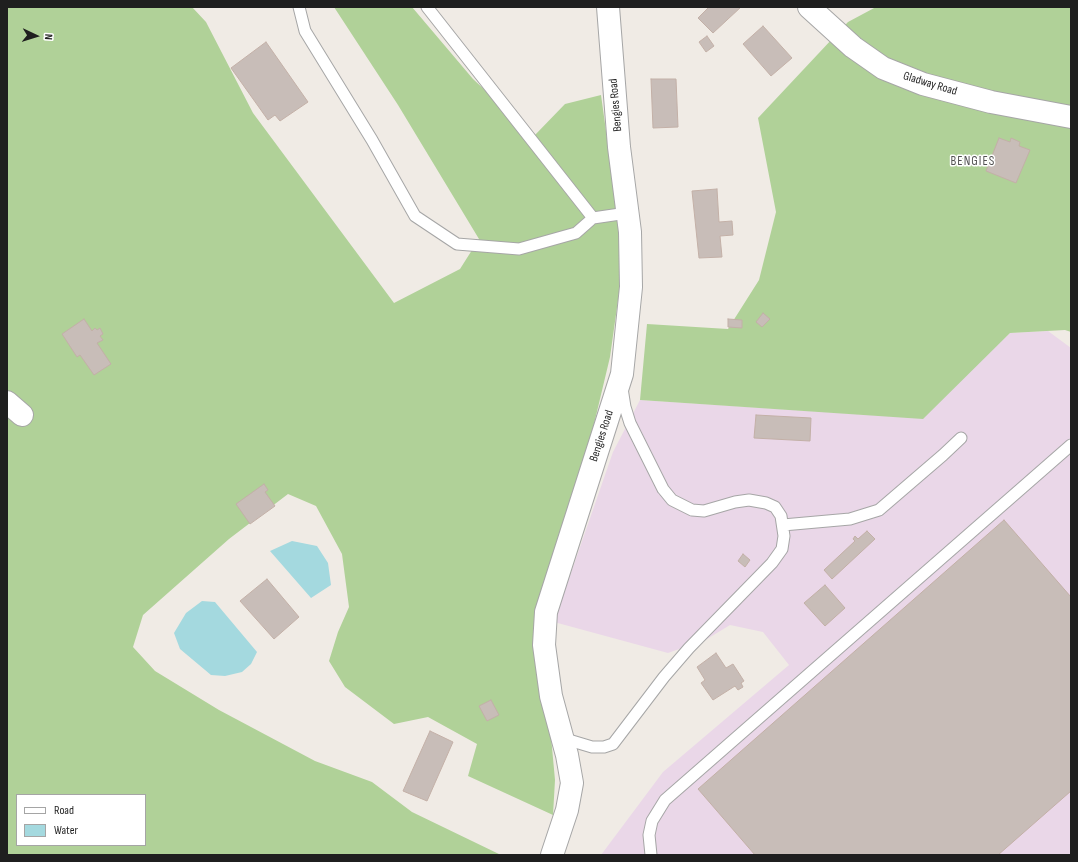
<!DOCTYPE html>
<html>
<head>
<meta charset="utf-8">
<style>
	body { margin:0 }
	#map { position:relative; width:1078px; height:862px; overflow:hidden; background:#f0ebe5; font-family:"Sofia Sans Condensed",sans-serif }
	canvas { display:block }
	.frame { position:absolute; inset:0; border:8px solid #1f1f1f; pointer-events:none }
	.legend { position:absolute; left:16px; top:794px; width:130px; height:52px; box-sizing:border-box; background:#fff; border:1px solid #a5a5a5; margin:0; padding:5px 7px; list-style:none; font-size:12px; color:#1f1f1f }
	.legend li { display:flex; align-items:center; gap:8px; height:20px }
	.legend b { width:20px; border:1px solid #a5a5a5 }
	.north { position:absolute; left:16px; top:16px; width:40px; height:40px; -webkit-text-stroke:3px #fff; paint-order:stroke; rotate:94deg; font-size:11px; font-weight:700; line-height:16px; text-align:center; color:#1f1f1f }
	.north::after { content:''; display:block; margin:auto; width:14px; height:18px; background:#1f1f1f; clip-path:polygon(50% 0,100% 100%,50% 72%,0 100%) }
</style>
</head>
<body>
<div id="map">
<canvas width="1078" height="862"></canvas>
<div class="frame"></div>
<ul class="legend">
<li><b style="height:5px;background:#fff"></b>Road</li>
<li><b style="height:11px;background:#a4d9df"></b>Water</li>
</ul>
<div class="north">N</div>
</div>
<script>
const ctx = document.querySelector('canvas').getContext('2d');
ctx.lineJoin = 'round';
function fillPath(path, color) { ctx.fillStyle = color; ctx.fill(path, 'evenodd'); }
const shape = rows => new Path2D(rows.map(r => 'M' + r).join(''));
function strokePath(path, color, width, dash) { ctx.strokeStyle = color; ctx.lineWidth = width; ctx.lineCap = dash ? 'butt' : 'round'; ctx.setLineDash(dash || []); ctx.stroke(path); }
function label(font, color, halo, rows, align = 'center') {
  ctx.font = font + ' "Sofia Sans Condensed",sans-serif'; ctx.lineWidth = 3; ctx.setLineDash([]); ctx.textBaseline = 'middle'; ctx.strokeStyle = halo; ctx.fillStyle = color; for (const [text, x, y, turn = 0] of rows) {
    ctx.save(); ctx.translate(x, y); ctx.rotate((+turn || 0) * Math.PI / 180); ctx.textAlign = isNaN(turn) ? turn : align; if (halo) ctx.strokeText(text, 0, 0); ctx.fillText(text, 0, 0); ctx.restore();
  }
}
const industrial = shape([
	[1048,331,1071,348,1071,855,601,855,663,772,789,665,763,632,730,625,707,639,668,653,554,622,613,452,640,400,919,418,1010,333]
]);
const forest = shape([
	[7,7,192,7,206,22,253,113,394,303,460,269,479,239,398,105,334,7,412,7,473,79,534,136,565,104,601,95,621,239,620,286,610,357,579,487,540,617,555,780,553,815,468,776,477,744,428,717,394,724,345,687,329,661,338,632,349,607,342,554,316,506,288,494,229,539,143,615,133,647,155,671,219,710,315,761,372,782,412,812,501,855,7,855],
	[17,795,145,795,145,845,17,845],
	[876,7,1071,7,1071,332,1065,330,1010,333,923,419,640,400,647,324,728,329,759,280,776,212,758,118,848,22]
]);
const water = shape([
	[292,541,317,546,328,563,331,585,311,598,270,551],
	[202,601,215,602,257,652,251,664,242,672,225,676,211,675,180,649,174,633,186,613]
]);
const building = shape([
	[709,7,741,7,713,33,698,18,709,7],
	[763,26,792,58,771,76,743,44,763,26],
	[707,36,714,46,706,52,699,42,707,36],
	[266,42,308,102,280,121,275,115,268,120,231,68,266,42],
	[651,79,676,79,678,127,653,128,651,79],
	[999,138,1010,142,1011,138,1020,142,1019,146,1030,150,1016,183,986,171,999,138],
	[717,189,719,222,732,221,733,235,720,236,722,257,699,258,692,191,717,189],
	[763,313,770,319,762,327,756,322,763,313],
	[84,319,92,331,95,328,97,330,100,328,103,334,100,336,103,340,97,343,111,364,94,375,80,355,77,357,62,334,84,319],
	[728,319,742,320,742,328,728,327,728,319],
	[756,415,811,418,810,441,754,438,756,415],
	[264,484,268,490,265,492,275,506,250,524,236,504,264,484],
	[1004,520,1071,597,1071,791,998,855,755,855,698,789,1004,520],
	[867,531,875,539,832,579,824,570,855,541,853,539,855,536,858,539,867,531],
	[743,554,750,560,745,567,738,561,743,554],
	[267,579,299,617,274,639,240,601,267,579],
	[825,585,845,608,825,626,804,603,825,585],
	[716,653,726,668,733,664,744,681,741,683,743,687,738,690,735,686,713,700,701,683,705,680,697,667,716,653],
	[491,700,499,715,487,721,479,706,491,700],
	[430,731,453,742,427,801,403,791,430,731]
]);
const service = shape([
	[299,7,305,31,372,140,415,216,457,244,519,249,576,233,593,218],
	[427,7,593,218,627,213],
	[783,525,850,519,879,510,943,455,961,438],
	[562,738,592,747,604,747,613,744,664,677,689,648,772,563,782,549,784,536,781,516,775,507,766,503,749,500,735,502,704,511,692,510,672,500,663,489,630,423,625,407,622,388],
	[651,855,649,835,652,821,665,800,1071,445]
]);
const minor = shape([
	[809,7,853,47,883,68,923,84,991,102,1071,117],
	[7,402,22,415],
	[552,855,567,810,572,783,567,755,551,696,544,645,546,612,622,374,631,287,630,232,619,147,608,7]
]);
const streetNames = [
	["Gladway Road",930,84,17],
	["Bengies Road",616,105,-95],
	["Bengies Road",602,436,-72]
];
const neighbourhoodNames = [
	["BENGIES",973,162]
];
fillPath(industrial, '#ead7e8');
fillPath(forest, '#b0d198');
fillPath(water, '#a4d9df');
fillPath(building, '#c8bdb8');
strokePath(building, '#c3b0a7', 1);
strokePath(service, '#a6a6a6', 13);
strokePath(minor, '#a6a6a6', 24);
strokePath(service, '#fff', 11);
strokePath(minor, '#fff', 22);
label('12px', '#1f1f1f', '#fff', streetNames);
ctx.letterSpacing = '1px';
label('13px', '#525252', '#fff', neighbourhoodNames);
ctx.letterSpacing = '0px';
</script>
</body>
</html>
